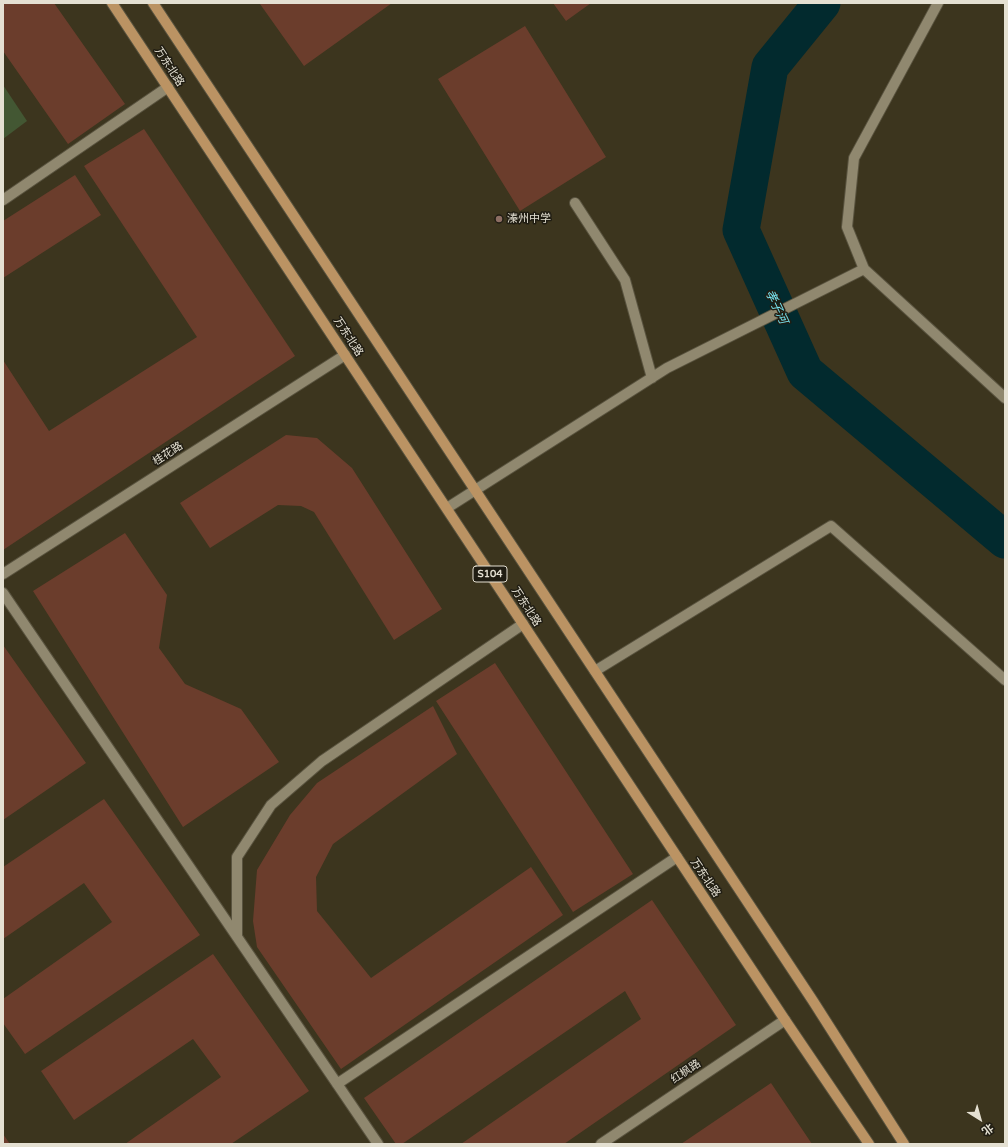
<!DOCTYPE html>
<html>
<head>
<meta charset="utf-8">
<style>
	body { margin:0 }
	#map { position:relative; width:1008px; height:1147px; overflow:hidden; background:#3c351e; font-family:"Varela Round","Noto Sans SC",sans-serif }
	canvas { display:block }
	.frame { position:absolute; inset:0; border:4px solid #e4e0d2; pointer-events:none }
	.north { position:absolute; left:960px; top:1099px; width:40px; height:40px; -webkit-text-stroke:3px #201d13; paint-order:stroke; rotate:143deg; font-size:11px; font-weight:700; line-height:16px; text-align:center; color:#e4e0d2 }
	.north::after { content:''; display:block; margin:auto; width:14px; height:18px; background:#e4e0d2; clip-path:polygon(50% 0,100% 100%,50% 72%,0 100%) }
</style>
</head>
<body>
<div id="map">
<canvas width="1008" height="1147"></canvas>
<div class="frame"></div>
<div class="north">北</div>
</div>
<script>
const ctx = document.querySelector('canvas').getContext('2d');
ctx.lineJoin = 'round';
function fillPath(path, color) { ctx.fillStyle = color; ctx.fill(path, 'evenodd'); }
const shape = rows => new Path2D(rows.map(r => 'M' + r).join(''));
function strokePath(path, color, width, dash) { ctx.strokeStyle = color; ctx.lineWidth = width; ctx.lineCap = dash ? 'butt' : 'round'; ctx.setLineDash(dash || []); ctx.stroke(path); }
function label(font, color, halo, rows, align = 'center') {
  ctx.font = font + ' "Varela Round","Noto Sans SC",sans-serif'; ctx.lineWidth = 3; ctx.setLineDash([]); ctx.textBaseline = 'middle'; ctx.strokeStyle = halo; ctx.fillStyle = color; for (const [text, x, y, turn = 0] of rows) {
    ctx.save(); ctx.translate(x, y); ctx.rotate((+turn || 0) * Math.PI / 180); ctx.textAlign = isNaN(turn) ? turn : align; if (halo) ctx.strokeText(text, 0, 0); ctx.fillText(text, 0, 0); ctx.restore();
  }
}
const green = shape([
	[3,85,27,121,3,139]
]);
const river = shape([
	[822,3,770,67,741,230,805,372,1005,540]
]);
const building = shape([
	[3,3,54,3,125,104,68,144,3,51],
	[261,3,392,3,304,66,260,4],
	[553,3,591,3,566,21],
	[525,26,606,157,520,211,438,79],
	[144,129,295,356,3,550,3,360,49,431,197,337,84,166],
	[75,175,101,215,3,278,3,221],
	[286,435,317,438,352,468,442,609,394,640,314,512,301,506,278,505,210,548,180,503],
	[125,533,167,595,159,648,185,684,241,709,279,762,183,827,33,591],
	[3,645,86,763,3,820],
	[495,663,633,874,573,912,436,701],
	[433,706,457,754,333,844,316,877,317,911,371,978,531,867,563,915,341,1069,257,947,253,921,257,870,290,815,317,783],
	[104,799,200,935,25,1054,3,1023,3,999,112,922,84,883,3,939,3,867],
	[652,900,736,1025,564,1144,461,1144,641,1019,625,991,402,1144,396,1144,364,1098],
	[213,954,309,1091,231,1144,125,1144,221,1077,193,1039,74,1120,41,1071],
	[771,1083,812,1144,681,1144],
	[3,1134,10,1144,3,1144]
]);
const minor = shape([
	[938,3,854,158,847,227,864,269,1005,398],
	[3,200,168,87],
	[575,203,625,280,652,378],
	[447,508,667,368,864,269],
	[3,574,345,355],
	[3,593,378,1144],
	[595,671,831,526,1005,680],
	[237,937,237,857,271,805,322,761,523,624],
	[337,1084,677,857],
	[601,1144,785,1020]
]);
const major = shape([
	[112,3,785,1020,869,1144],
	[153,3,813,1001,904,1144]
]);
const markers = [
	[499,219,4,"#8d6e63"]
];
const shields = [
	[490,574,34]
];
const shieldNames = [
	["S104",490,574]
];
const streetNames = [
	["万东北路",169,67,57],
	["万东北路",348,337,57],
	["桂花路",168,454,-33],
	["万东北路",526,607,57],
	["万东北路",705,878,56],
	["红枫路",686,1072,-34]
];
const poiNames = [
	["溱州中学",507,219]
];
const waterNames = [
	["孝子河",776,307,65]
];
fillPath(green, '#435733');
strokePath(river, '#022a2e', 37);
fillPath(building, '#6b3d2c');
strokePath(minor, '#59533f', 12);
strokePath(major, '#59533f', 12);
strokePath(minor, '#90886f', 10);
strokePath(major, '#bb9363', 10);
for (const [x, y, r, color] of markers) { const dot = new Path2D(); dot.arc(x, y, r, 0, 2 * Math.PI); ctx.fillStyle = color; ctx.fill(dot); strokePath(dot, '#201d13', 1.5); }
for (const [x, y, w] of shields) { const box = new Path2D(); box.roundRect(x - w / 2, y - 8, w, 16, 3); ctx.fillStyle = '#201d13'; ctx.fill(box); strokePath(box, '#e4e0d2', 1); }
label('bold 10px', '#e4e0d2', null, shieldNames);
label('11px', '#e4e0d2', '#201d13', streetNames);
label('11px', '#e4e0d2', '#201d13', poiNames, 'left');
label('italic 12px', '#77e4f1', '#201d13', waterNames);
</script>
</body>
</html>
